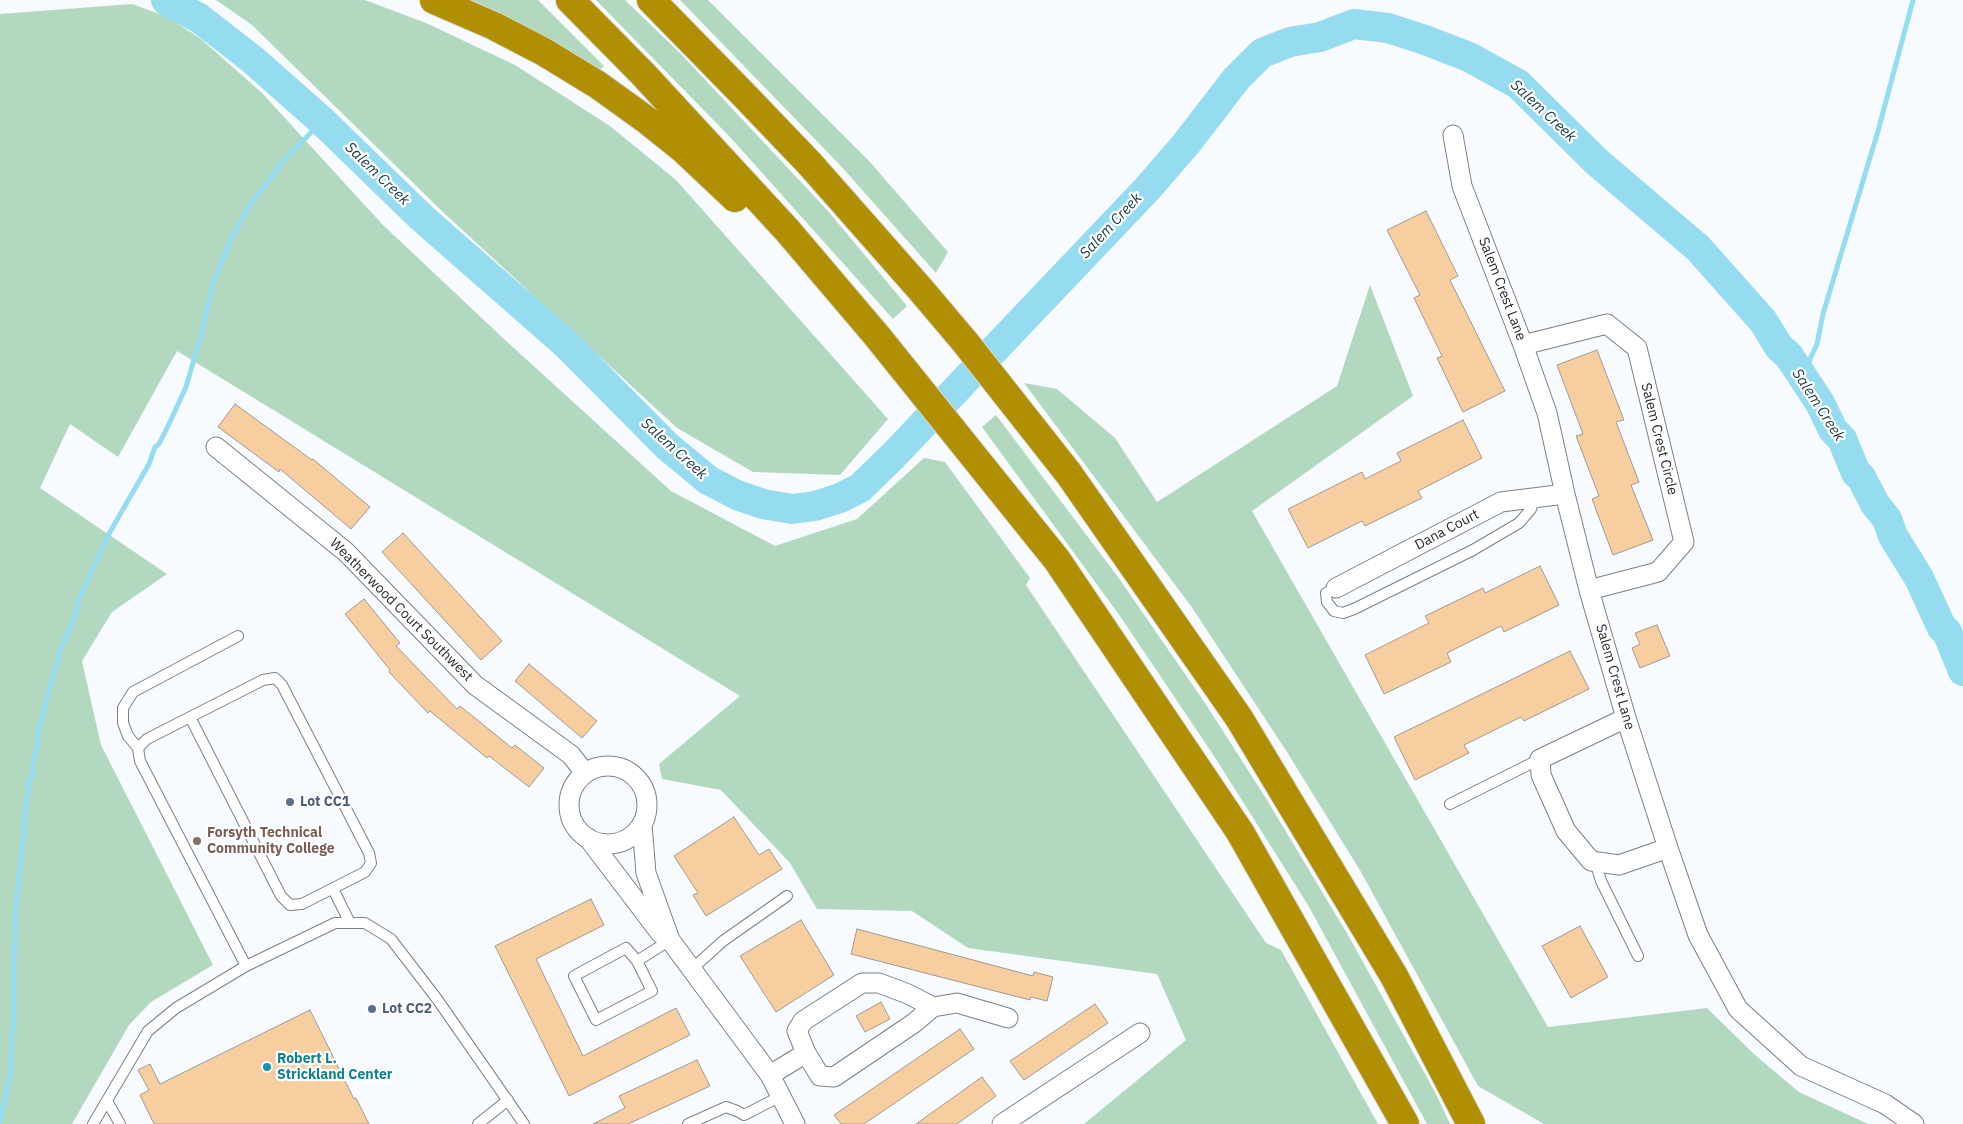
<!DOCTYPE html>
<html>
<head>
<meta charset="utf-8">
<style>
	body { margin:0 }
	canvas { display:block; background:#f7fbff }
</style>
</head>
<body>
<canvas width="1963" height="1124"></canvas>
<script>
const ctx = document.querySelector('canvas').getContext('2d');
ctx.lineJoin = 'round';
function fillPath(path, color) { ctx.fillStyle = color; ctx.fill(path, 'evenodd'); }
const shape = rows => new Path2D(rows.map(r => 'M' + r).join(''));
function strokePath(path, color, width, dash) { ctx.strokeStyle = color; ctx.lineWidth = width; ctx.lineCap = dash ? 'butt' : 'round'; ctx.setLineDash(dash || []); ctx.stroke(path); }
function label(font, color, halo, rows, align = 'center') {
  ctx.font = font + ' "IBM Plex Sans",sans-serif'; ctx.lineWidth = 4.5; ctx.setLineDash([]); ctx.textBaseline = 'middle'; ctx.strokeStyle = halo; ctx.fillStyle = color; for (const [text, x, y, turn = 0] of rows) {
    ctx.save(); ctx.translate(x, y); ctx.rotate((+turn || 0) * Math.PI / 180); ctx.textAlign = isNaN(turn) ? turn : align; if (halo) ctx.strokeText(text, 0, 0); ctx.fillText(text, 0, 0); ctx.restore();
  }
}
const green = shape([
	[216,0,365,0,426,23,515,65,610,126,676,180,888,419,840,475,753,472,677,428,444,213,252,25],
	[461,0,538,0,604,66,597,72],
	[596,0,625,0,682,55,828,211,907,306,893,319,730,137],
	[680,0,708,0,870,162,948,252,936,273,839,164],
	[132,4,168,17,201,39,262,93,382,224,504,339,671,491,775,546,857,519,924,458,945,462,1030,578,1026,585,1266,943,1281,950,1378,1124,1084,1124,1186,1040,1157,974,968,948,912,911,817,909,790,863,721,790,662,779,659,764,740,696,177,351,118,457,70,424,40,488,167,574,112,612,82,661,101,745,213,965,151,1002,129,1025,72,1124,0,1124,0,14],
	[1370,285,1413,396,1252,511,1548,1027,1707,1008,1755,1055,1799,1092,1868,1124,1544,1124,1478,1086,1361,872,1287,752,1191,606,1024,383,1057,389,1115,438,1157,502,1337,386],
	[996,415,1118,577,1205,703,1267,800,1348,935,1435,1092,1450,1124,1427,1124,1308,905,1214,756,1120,616,982,427]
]);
const stream = shape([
	[1804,381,1810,359,1817,344,1823,314,1878,131,1913,0],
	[0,1123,11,1072,12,1033,14,1019,14,958,16,905,24,832,25,808,29,790,28,784,32,776,34,756,37,748,39,728,61,648,78,608,78,601,106,539,149,464,155,447,159,444,169,424,186,387,202,332,213,284,233,234,236,231,244,214,281,164,322,121]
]);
const river = shape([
	[166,0,199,18,253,60,322,121,422,218,566,344,667,446,708,480,737,495,763,504,792,509,815,506,840,498,860,488,893,456,1147,189,1186,144,1236,79,1262,53,1290,42,1320,37,1354,24,1388,28,1425,40,1469,57,1518,84,1597,162,1698,248,1763,321,1779,347,1789,356,1820,403,1833,430,1842,439,1856,473,1861,477,1875,504,1887,519,1893,536,1919,578,1942,628,1947,632,1963,671]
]);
const building = shape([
	[1426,211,1458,276,1450,280,1505,391,1463,412,1437,358,1442,356,1414,298,1420,295,1387,230,1426,211],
	[1597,350,1624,420,1616,422,1639,482,1631,485,1653,540,1613,555,1592,499,1599,496,1576,436,1583,434,1557,365,1597,350],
	[235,404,312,460,313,459,370,507,351,529,280,469,279,472,218,427,235,404],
	[1463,420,1482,458,1418,491,1422,498,1365,526,1362,521,1308,548,1288,509,1362,472,1365,479,1401,461,1397,453,1463,420],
	[403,533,502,641,481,660,382,552,403,533],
	[1540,566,1559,605,1504,632,1501,626,1447,653,1451,662,1384,694,1365,655,1429,623,1425,616,1483,588,1485,593,1540,566],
	[364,599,400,643,396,646,457,709,460,706,512,748,515,745,544,768,529,787,489,756,487,758,430,711,428,713,389,672,390,670,345,614,364,599],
	[1657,625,1670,656,1640,668,1632,648,1640,644,1635,633,1657,625],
	[1570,651,1589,689,1524,721,1521,717,1464,745,1469,753,1415,780,1394,737,1570,651],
	[529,664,597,721,582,738,515,681,529,664],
	[734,817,759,855,769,849,782,869,706,916,693,895,698,893,674,856,734,817],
	[591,899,604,925,536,959,583,1056,676,1008,690,1035,569,1096,495,946,591,899],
	[801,920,834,975,776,1012,740,956,801,920],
	[1580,926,1608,977,1571,998,1542,946,1580,926],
	[857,929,1033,976,1034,972,1053,977,1047,1001,1031,997,1030,1000,851,954,857,929],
	[881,1002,890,1019,865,1032,856,1016,881,1002],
	[1095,1004,1108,1023,1024,1080,1010,1061,1095,1004],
	[310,1010,354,1099,356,1098,369,1124,154,1124,140,1095,149,1090,138,1070,150,1064,160,1084,310,1010],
	[960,1029,974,1049,864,1124,841,1124,834,1115,960,1029],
	[697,1060,710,1086,628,1124,593,1124,625,1108,619,1096,697,1060],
	[982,1077,996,1096,957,1124,916,1124,982,1077]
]);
const service = shape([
	[1336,588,1326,593,1327,602,1334,611,1343,613,1354,609,1473,550,1519,523,1531,509,1534,498],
	[190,717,281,896,290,905,302,904,365,872,371,863,369,853,282,685,275,678,263,680,147,739,138,748,140,761,246,966],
	[138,748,128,736,123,723,123,708,133,692,238,636],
	[1450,804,1540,759],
	[1595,861,1601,881,1638,956],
	[333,889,350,923],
	[637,961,626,948,574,976,596,1020,652,991,637,961,670,940],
	[692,969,723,941,787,896],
	[107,1101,120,1124],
	[744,1115,781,1096],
	[93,1124,148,1031,176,1008,246,966,335,923,365,923,391,939,437,999,524,1124],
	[478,1124,508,1100],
	[688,1124,726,1107,737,1111,744,1115]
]);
const minor = shape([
	[1453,135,1462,186,1523,345,1547,413,1565,494,1589,590,1626,718,1668,848,1698,935,1738,1009,1801,1066,1885,1104,1914,1124],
	[1523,345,1607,324,1637,348,1684,542,1658,572,1589,590],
	[216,447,346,552,475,685,571,755,585,773],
	[1336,588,1501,502,1565,494],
	[1626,718,1540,759,1541,775,1566,831,1591,861,1619,865,1668,848],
	'569 805a39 39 0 1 1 78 0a39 39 0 1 1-78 0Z',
	[642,825,646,873,670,940,770,1075,795,1124],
	[588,838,661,934],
	[806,1053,797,1031,803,1021,862,983,879,983,908,994,933,1007],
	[770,1075,806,1053,820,1076,834,1077,914,1023,933,1007,957,1003,1008,1018],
	[1002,1124,1140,1033]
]);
const motorway = shape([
	[434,0,494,26,544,52,598,85,648,121,683,149,735,198],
	[570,0,643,74,787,230,877,336,1057,560,1240,832,1405,1124],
	[651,0,743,94,810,164,921,290,965,342,1069,474,1239,718,1394,976,1471,1124]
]);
const markers = [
	[290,802,5,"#5c6f8a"],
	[197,841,5,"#8d6e63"],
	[372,1009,5,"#5c6f8a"],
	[267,1067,5,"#0f9aa8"]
];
const streetNames = [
	["Salem Crest Lane",1502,289,69],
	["Salem Crest Circle",1659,439,76],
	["Dana Court",1447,530,-28],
	["Weatherwood Court Southwest",401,610,45],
	["Salem Crest Lane",1615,677,74]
];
const serviceNames = [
	["Lot CC1",300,802],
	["Lot CC2",382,1009]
];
const educationNames = [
	["Forsyth Technical",207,833],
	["Community College",207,849]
];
const cultureNames = [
	["Robert L.",277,1059],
	["Strickland Center",277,1075]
];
const waterNames = [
	["Salem Creek",1543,111,43],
	["Salem Creek",377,174,44],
	["Salem Creek",1111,226,-47],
	["Salem Creek",1818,405,57],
	["Salem Creek",674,449,42]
];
fillPath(green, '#b2d8bf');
strokePath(stream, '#96dcf0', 5);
strokePath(river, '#96dcf0', 30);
fillPath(building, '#f6cea0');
strokePath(building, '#9e9a95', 1);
strokePath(service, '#7b8084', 12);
strokePath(minor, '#7b8084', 21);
strokePath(motorway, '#d8d9d9', 30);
strokePath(service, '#fff', 10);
strokePath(minor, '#fff', 19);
strokePath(motorway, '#b08f03', 28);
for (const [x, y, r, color] of markers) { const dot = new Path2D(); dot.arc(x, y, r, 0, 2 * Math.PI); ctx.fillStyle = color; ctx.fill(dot); strokePath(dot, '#fff', 2); }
label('14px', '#282a2c', '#fff', streetNames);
label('bold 14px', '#4e5e75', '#fff', serviceNames, 'left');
label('bold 14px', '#785e54', '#fff', educationNames, 'left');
label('bold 14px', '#0d838f', '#fff', cultureNames, 'left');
label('italic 15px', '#183a43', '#fff', waterNames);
</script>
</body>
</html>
